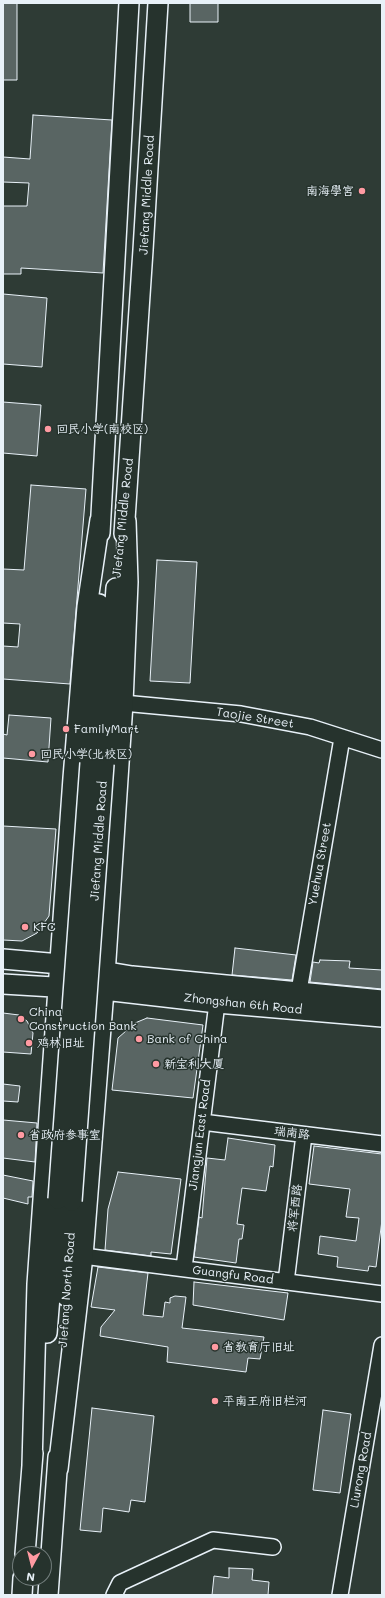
<!DOCTYPE html>
<html>
<head>
<meta charset="utf-8">
<style>
	body { margin:0 }
	#map { position:relative; width:385px; height:1598px; overflow:hidden; background:#2e3b35; font-family:Mali,sans-serif }
	canvas { display:block }
	.frame { position:absolute; inset:0; border:4px solid #e8f1f8; pointer-events:none }
	.north { position:absolute; left:12px; top:1546px; width:40px; height:40px; box-sizing:border-box; background:#26332d; border:1px solid #747f7e; border-radius:50%; rotate:187deg; font-size:11px; font-weight:700; line-height:16px; text-align:center; color:#e8f1f8 }
	.north::after { content:''; display:block; margin:auto; width:14px; height:18px; background:#ff9aa2; clip-path:polygon(50% 0,100% 100%,50% 72%,0 100%) }
</style>
</head>
<body>
<div id="map">
<canvas width="385" height="1598"></canvas>
<div class="frame"></div>
<div class="north">N</div>
</div>
<script>
const ctx = document.querySelector('canvas').getContext('2d');
ctx.lineJoin = 'round';
function fillPath(path, color) { ctx.fillStyle = color; ctx.fill(path, 'evenodd'); }
const shape = rows => new Path2D(rows.map(r => 'M' + r).join(''));
function strokePath(path, color, width, dash) { ctx.strokeStyle = color; ctx.lineWidth = width; ctx.lineCap = dash ? 'butt' : 'round'; ctx.setLineDash(dash || []); ctx.stroke(path); }
function label(font, color, halo, rows, align = 'center') {
  ctx.font = font + ' Mali,"LXGW WenKai TC",sans-serif'; ctx.lineWidth = 3; ctx.setLineDash([]); ctx.textBaseline = 'middle'; ctx.strokeStyle = halo; ctx.fillStyle = color; for (const [text, x, y, turn = 0] of rows) {
    ctx.save(); ctx.translate(x, y); ctx.rotate((+turn || 0) * Math.PI / 180); ctx.textAlign = isNaN(turn) ? turn : align; if (halo) ctx.strokeText(text, 0, 0); ctx.fillText(text, 0, 0); ctx.restore();
  }
}
const building = shape([
	[3,3,17,3,17,80,3,80,3,3],
	[190,3,218,3,218,22,190,22,190,3],
	[33,115,112,120,103,273,21,268,21,274,3,274,3,206,27,206,29,183,3,182,3,157,30,159,33,115],
	[3,294,47,298,42,367,3,364,3,294],
	[3,402,41,405,37,456,3,453,3,402],
	[31,485,86,489,70,684,3,679,3,646,18,647,20,624,3,623,3,569,24,570,31,485],
	[157,560,197,562,190,683,150,681,157,560],
	[9,715,51,718,48,762,3,758,3,734,7,735,9,715],
	[3,826,56,829,49,916,37,933,22,941,3,940,3,826],
	[235,948,296,955,292,980,232,975,235,948],
	[320,960,350,961,349,968,382,970,382,989,310,982,313,962,319,963,320,960],
	[3,1013,19,1015,27,1021,33,1033,31,1054,3,1052,3,1013],
	[147,1018,203,1025,193,1098,112,1090,118,1038,135,1023,147,1018],
	[3,1084,20,1086,18,1102,3,1101,3,1084],
	[3,1120,37,1123,35,1162,3,1158,3,1120],
	[228,1138,275,1145,273,1167,270,1166,266,1191,242,1188,237,1224,244,1225,242,1239,239,1239,236,1263,194,1257,199,1217,202,1218,207,1158,225,1160,228,1138],
	[314,1146,382,1154,382,1220,376,1267,369,1266,368,1271,337,1267,338,1257,318,1254,320,1236,356,1241,359,1218,346,1217,350,1189,309,1184,314,1146],
	[118,1172,181,1179,171,1254,151,1252,151,1256,105,1250,108,1209,118,1172],
	[3,1175,33,1181,32,1197,28,1197,28,1204,3,1198,3,1175],
	[98,1267,148,1273,143,1315,163,1317,165,1302,170,1303,170,1298,175,1296,186,1297,182,1328,264,1337,260,1359,248,1358,246,1372,167,1362,168,1347,100,1336,101,1327,115,1310,91,1307,98,1267],
	[194,1282,288,1293,284,1320,193,1305,194,1282],
	[92,1408,154,1416,145,1502,131,1500,129,1512,103,1508,101,1532,80,1530,92,1408],
	[323,1410,351,1414,340,1493,313,1490,323,1410],
	[229,1568,253,1569,252,1580,269,1582,268,1595,212,1595,214,1576,229,1578,229,1568]
]);
const minor = shape([
	[123,703,241,714,310,727,382,750],
	[299,991,342,738],
	[202,1122,382,1144],
	[83,1256,382,1294],
	[184,1268,217,1003],
	[286,1282,304,1135],
	[114,1595,120,1583,213,1540,273,1547],
	[340,1595,382,1345]
]);
const major = shape([
	[100,533,129,3],
	[124,534,143,250,158,3],
	[90,763,99,604],
	[104,764,116,588],
	[3,959,60,964,132,976,382,1000],
	[3,984,104,990,217,1003,382,1017],
	[66,1296,72,1201],
	[47,1333,58,1199],
	[32,1465,37,1284,73,778,87,607,100,520],
	[58,1469,83,1256,104,990,123,703,128,582,126,521],
	[25,1554,33,1453],
	[22,1595,23,1578],
	[48,1595,58,1457]
]);
const majorBridge = shape([
	[58,1199,90,763],
	[72,1201,104,764]
]);
const markers = [
	[362,191,4,"#ff9aa2"],
	[48,429,4,"#ff9aa2"],
	[66,729,4,"#ff9aa2"],
	[32,754,4,"#ff9aa2"],
	[25,927,4,"#ff9aa2"],
	[21,1019,4,"#ff9aa2"],
	[139,1039,4,"#ff9aa2"],
	[29,1043,4,"#ff9aa2"],
	[156,1064,4,"#ff9aa2"],
	[21,1135,4,"#ff9aa2"],
	[215,1347,4,"#ff9aa2"],
	[215,1401,4,"#ff9aa2"]
];
const poiNames = [
	["南海學宮",354,191,"right"],
	["回民小学(南校区)",56,429],
	["FamilyMart",74,729],
	["回民小学(北校区)",40,754],
	["KFC",33,927],
	["China",29,1012],
	["Construction Bank",29,1026],
	["Bank of China",147,1039],
	["鸡林旧址",37,1043],
	["新宝利大厦",164,1064],
	["省政府参事室",29,1135],
	["省教育厅旧址",223,1347],
	["平南王府旧栏河",223,1401]
];
const streetNames = [
	["Jiefang Middle Road",147,195,-87],
	["Jiefang Middle Road",123,518,-84],
	["Taojie Street",255,718,9],
	["Jiefang Middle Road",99,841,-86],
	["Yuehua Street",320,864,-80],
	["Zhongshan 6th Road",243,1004,6],
	["瑞南路",292,1133,7],
	["Jiangjun East Road",200,1135,-83],
	["将军西路",295,1208,-83],
	["Guangfu Road",233,1275,7],
	["Jiefang North Road",67,1290,-86],
	["Liurong Road",361,1470,-80]
];
fillPath(building, '#596563');
strokePath(building, '#e8f1f8', 1);
strokePath(minor, '#e8f1f8', 18);
strokePath(major, '#e8f1f8', 22);
strokePath(minor, '#26332d', 15);
strokePath(major, '#26332d', 19);
strokePath(majorBridge, '#e8f1f8', 22, []);
strokePath(majorBridge, '#26332d', 19);
for (const [x, y, r, color] of markers) { const dot = new Path2D(); dot.arc(x, y, r, 0, 2 * Math.PI); ctx.fillStyle = color; ctx.fill(dot); strokePath(dot, '#26332d', 1.5); }
label('12px', '#e8f1f8', '#26332d', poiNames, 'left');
label('12px', '#e8f1f8', '#26332d', streetNames);
</script>
</body>
</html>
